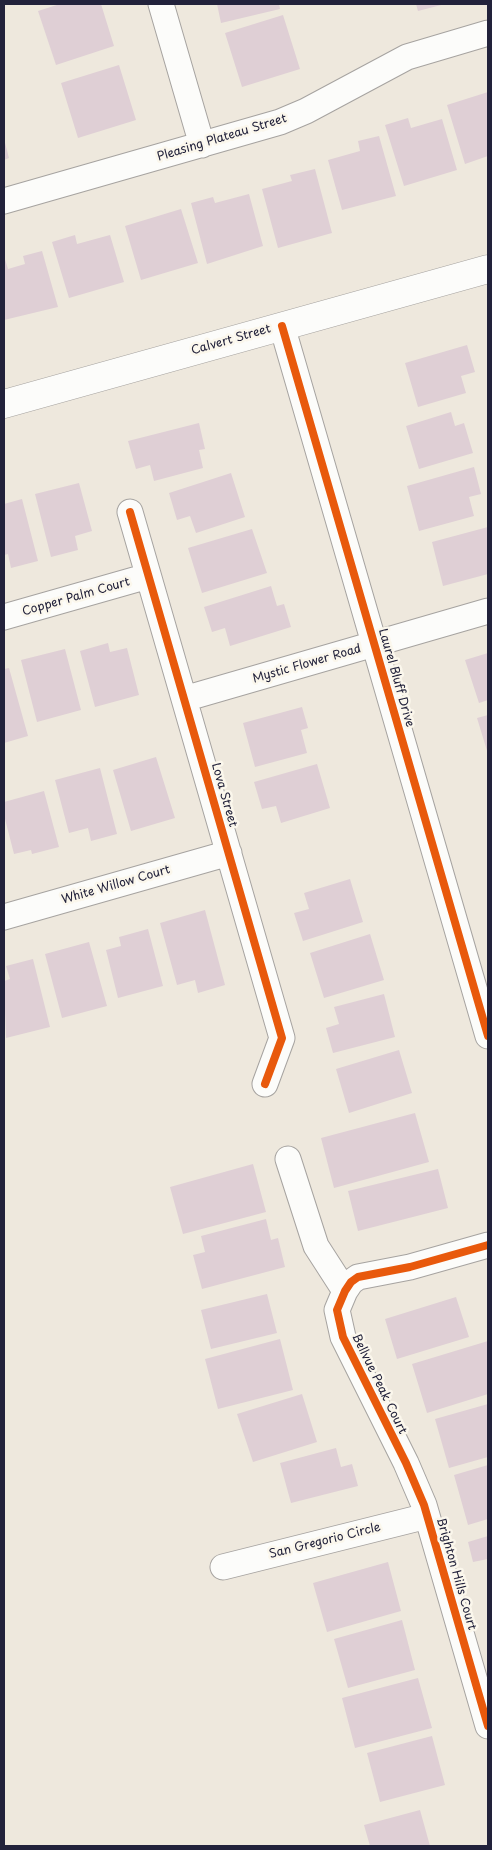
<!DOCTYPE html>
<html>
<head>
<meta charset="utf-8">
<style>
	body { margin:0 }
	#map { position:relative; width:492px; height:1850px; overflow:hidden; background:#eee8dd; font-family:"Playpen Sans",sans-serif }
	canvas { display:block }
	.frame { position:absolute; inset:0; border:5px solid #22223b; pointer-events:none }
</style>
</head>
<body>
<div id="map">
<canvas width="492" height="1850"></canvas>
<div class="frame"></div>
</div>
<script>
const ctx = document.querySelector('canvas').getContext('2d');
ctx.lineJoin = 'round';
function fillPath(path, color) { ctx.fillStyle = color; ctx.fill(path, 'evenodd'); }
const shape = rows => new Path2D(rows.map(r => 'M' + r).join(''));
function strokePath(path, color, width, dash) { ctx.strokeStyle = color; ctx.lineWidth = width; ctx.lineCap = dash ? 'butt' : 'round'; ctx.setLineDash(dash || []); ctx.stroke(path); }
function label(font, color, halo, rows, align = 'center') {
  ctx.font = font + ' "Playpen Sans",sans-serif'; ctx.lineWidth = 5; ctx.setLineDash([]); ctx.textBaseline = 'middle'; ctx.strokeStyle = halo; ctx.fillStyle = color; for (const [text, x, y, turn = 0] of rows) {
    ctx.save(); ctx.translate(x, y); ctx.rotate((+turn || 0) * Math.PI / 180); ctx.textAlign = isNaN(turn) ? turn : align; if (halo) ctx.strokeText(text, 0, 0); ctx.fillText(text, 0, 0); ctx.restore();
  }
}
const building = shape([
	[60,4,101,4,114,46,56,65,38,11],
	[217,4,279,4,280,9,221,23],
	[416,4,445,4,418,11],
	[283,15,300,69,242,87,225,33],
	[119,65,136,120,78,138,61,83],
	[488,92,488,156,465,164,447,105],
	[408,118,411,128,442,119,457,170,404,186,385,125],
	[379,136,396,196,342,210,328,160,360,151,358,141],
	[4,139,9,158,4,160],
	[315,169,332,233,278,248,262,189,292,181,290,175],
	[249,194,263,246,207,264,191,203,213,197,215,203],
	[181,209,198,263,141,280,125,226],
	[75,235,77,244,110,235,124,282,69,298,52,242],
	[42,251,58,307,4,320,4,256,8,269,25,264,23,256],
	[467,345,475,372,461,376,466,393,418,407,405,363],
	[451,412,455,426,464,423,473,453,419,469,406,426],
	[199,423,205,449,199,450,203,468,154,481,150,465,136,469,128,441],
	[474,467,481,494,469,497,474,516,419,531,407,486],
	[231,473,245,517,196,533,190,516,177,520,169,493],
	[79,483,92,531,75,536,78,550,51,557,35,494],
	[22,499,38,561,11,568,8,554,4,555,4,504],
	[488,527,488,574,443,586,432,542],
	[252,529,267,573,202,593,188,548],
	[271,586,277,606,284,604,291,627,230,646,225,628,212,632,204,607],
	[108,643,110,652,127,648,139,695,95,707,80,651],
	[65,649,81,710,37,722,21,660],
	[488,653,488,700,479,703,465,660],
	[9,668,28,736,4,743,4,669],
	[302,707,308,728,301,730,307,753,255,767,243,723],
	[488,715,488,754,477,718],
	[156,757,175,818,131,831,113,770],
	[317,764,330,808,281,823,276,806,262,809,254,782],
	[100,768,117,834,91,841,88,828,69,833,55,780],
	[44,791,59,847,32,854,31,850,14,854,4,815,4,802],
	[350,879,363,922,303,941,294,913,309,909,304,893],
	[205,910,225,985,198,993,195,980,177,985,160,923],
	[148,929,163,986,118,998,106,950,121,946,119,937],
	[370,934,384,980,324,998,310,953],
	[89,942,107,1006,62,1018,45,954],
	[33,959,50,1027,6,1038,4,981,10,979,6,966],
	[384,994,395,1037,333,1053,326,1028,339,1024,334,1007],
	[399,1050,412,1093,349,1113,336,1069],
	[415,1113,429,1162,334,1188,321,1138],
	[253,1164,266,1212,183,1234,170,1187],
	[438,1169,448,1208,358,1231,348,1191],
	[266,1219,271,1240,278,1238,285,1267,202,1289,193,1255,205,1252,201,1236],
	[267,1294,277,1333,211,1349,201,1310],
	[456,1297,469,1337,397,1359,385,1319],
	[280,1339,293,1390,218,1409,205,1359],
	[488,1341,488,1394,427,1413,412,1364],
	[302,1394,317,1442,253,1462,237,1414],
	[488,1404,488,1457,449,1468,435,1419],
	[336,1448,341,1467,352,1464,358,1486,291,1503,280,1463],
	[488,1465,488,1519,468,1525,454,1475],
	[488,1536,488,1559,473,1562,468,1542],
	[388,1562,401,1611,327,1632,313,1583],
	[402,1620,415,1670,348,1688,334,1639],
	[418,1678,432,1728,355,1748,342,1698],
	[432,1736,445,1785,380,1802,367,1753],
	[420,1810,430,1846,370,1846,364,1825]
]);
const street = shape([
	[161,4,202,145],
	[4,201,280,122,306,111,407,57,488,33],
	[282,326,488,1036],
	[130,512,282,1038,265,1084],
	[4,617,148,576],
	[184,699,488,611],
	[4,917,229,853],
	[288,1159,316,1246,345,1291],
	[488,1245,410,1267,358,1277,351,1282,345,1291,337,1310,343,1337,406,1463,424,1505,488,1726],
	[223,1567,427,1516]
]);
const secondary = shape([
	[4,404,488,269]
]);
const cycleway = shape([
	[282,326,488,1036],
	[130,512,282,1038,265,1084],
	[488,1245,410,1267,358,1277,351,1282,345,1291,337,1310,343,1337,406,1463,424,1505,488,1726]
]);
const streetNames = [
	["Pleasing Plateau Street",222,138,-17],
	["Calvert Street",231,340,-16],
	["Copper Palm Court",76,597,-16],
	["Mystic Flower Road",307,664,-16],
	["Laurel Bluff Drive",396,678,74],
	["Lova Street",224,795,74],
	["White Willow Court",116,885,-16],
	["Bellvue Peak Court",379,1384,64],
	["San Gregorio Circle",325,1541,-14],
	["Brighton Hills Court",456,1574,74]
];
fillPath(building, '#dfcfd5');
strokePath(street, '#a6a3a0', 27);
strokePath(secondary, '#a6a3a0', 29);
strokePath(street, '#fcfcfa', 25);
strokePath(secondary, '#fcfcfa', 28);
strokePath(cycleway, '#e8590c', 8);
label('12px', '#22223b', '#fbf7ec', streetNames);
</script>
</body>
</html>
